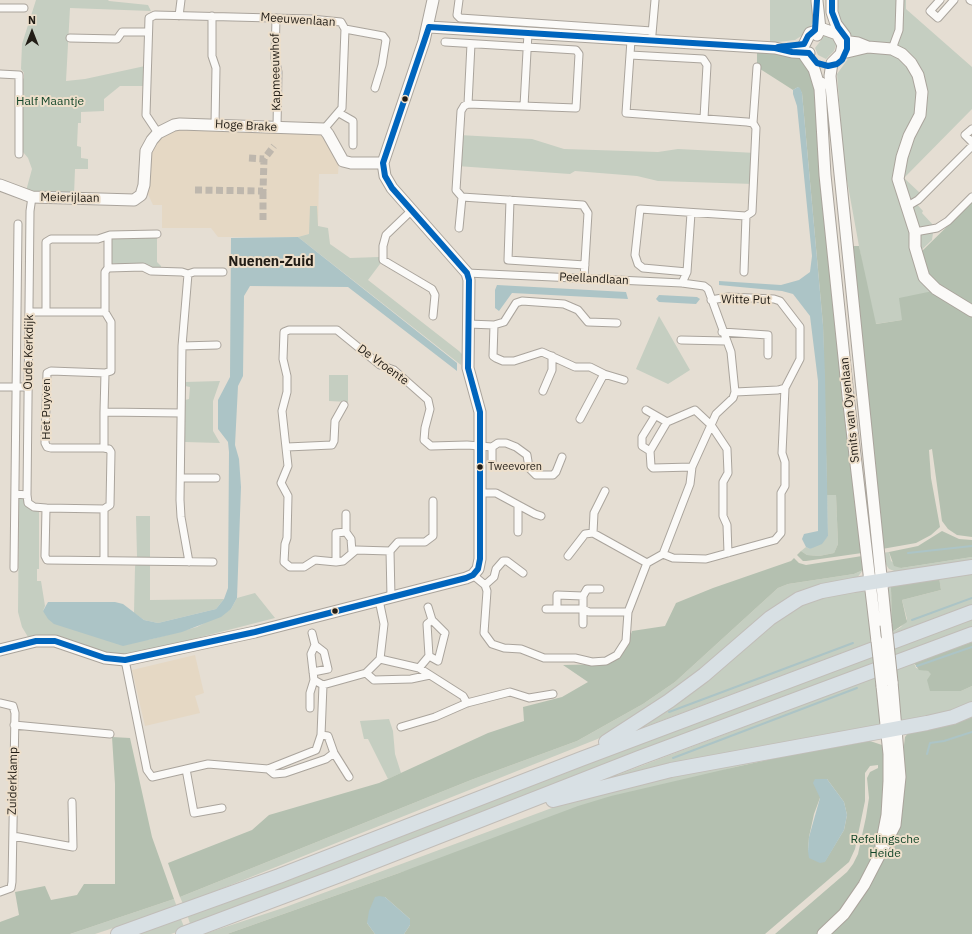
<!DOCTYPE html>
<html>
<head>
<meta charset="utf-8">
<style>
	body { margin:0 }
	#map { position:relative; width:972px; height:934px; overflow:hidden; background:#e5ded3; font-family:"IBM Plex Sans",sans-serif }
	canvas { display:block }
	.north { position:absolute; left:12px; top:12px; width:40px; height:40px; -webkit-text-stroke:3px #eddfcb; paint-order:stroke; rotate:0deg; font-size:11px; font-weight:700; line-height:16px; text-align:center; color:#221d16 }
	.north::after { content:''; display:block; margin:auto; width:14px; height:18px; background:#221d16; clip-path:polygon(50% 0,100% 100%,50% 72%,0 100%) }
</style>
</head>
<body>
<div id="map">
<canvas width="972" height="934"></canvas>
<div class="north">N</div>
</div>
<script>
const ctx = document.querySelector('canvas').getContext('2d');
ctx.lineJoin = 'round';
function fillPath(path, color) { ctx.fillStyle = color; ctx.fill(path, 'evenodd'); }
const shape = rows => new Path2D(rows.map(r => 'M' + r).join(''));
function strokePath(path, color, width, dash) { ctx.strokeStyle = color; ctx.lineWidth = width; ctx.lineCap = dash ? 'butt' : 'round'; ctx.setLineDash(dash || []); ctx.stroke(path); }
function label(font, color, halo, rows, align = 'center') {
  ctx.font = font + ' "IBM Plex Sans",sans-serif'; ctx.lineWidth = 4; ctx.setLineDash([]); ctx.textBaseline = 'middle'; ctx.strokeStyle = halo; ctx.fillStyle = color; for (const [text, x, y, turn = 0] of rows) {
    ctx.save(); ctx.translate(x, y); ctx.rotate((+turn || 0) * Math.PI / 180); ctx.textAlign = isNaN(turn) ? turn : align; if (halo) ctx.strokeText(text, 0, 0); ctx.fillText(text, 0, 0); ctx.restore();
  }
}
const built = shape([
	[172,129,321,132,339,160,338,174,319,174,318,226,309,234,298,237,218,237,211,228,162,228,162,205,153,205,147,192,150,151,158,138],
	[195,655,204,693,195,696,200,713,145,726,132,670]
]);
const green = shape([
	[36,0,108,0,109,1,148,5,151,11,70,8,66,81,85,79,145,66,143,86,120,86,104,99,104,111,81,112,81,123,78,123,77,146,81,147,81,158,88,159,88,169,75,169,74,195,26,191,32,169,28,158,23,152,21,152,22,80,24,78,24,73,21,69,22,44],
	[770,0,813,0,813,21,809,31,795,40,770,43],
	[837,0,906,0,906,9,972,67,972,109,904,178,920,193,913,200,923,211,922,213,934,226,932,240,914,257,933,291,902,320,875,324,863,268,844,164,837,74,850,56,851,38,841,26],
	[825,35,832,38,836,45,834,51,826,59,818,55,815,48],
	[459,135,532,139,564,149,658,152,678,149,756,153,754,184,658,181,637,176,575,171,570,174,457,166],
	[310,206,317,206,318,226,328,228,330,244,350,258,379,257,383,260,368,280,459,351,462,354,461,365,298,237,309,234],
	[111,238,157,238,157,262,161,266,161,269,110,263],
	[659,316,690,370,668,384,636,369],
	[329,375,348,375,348,402,329,401],
	[220,381,213,401,213,431,220,443,185,442,185,400,189,399,190,387,185,386,185,382],
	[827,495,836,495,838,544,834,553,819,556,807,555,801,551,806,547,810,549,828,536],
	[19,497,26,497,27,507,39,512,39,569,37,569,37,581,41,581,45,606,43,611,148,640,197,627,231,609,237,598,255,593,275,618,131,655,113,656,28,637,22,627,18,612],
	[136,516,150,516,150,600,224,599,216,609,158,623,144,620,134,613,135,567,137,556],
	[889,552,891,561,901,568,972,557,972,561,897,572,889,569,883,560,882,553],
	[972,569,972,605,892,634,892,632,901,627,907,619,902,600,941,590,939,578,891,592,892,617,891,619,886,584],
	[863,570,857,578,814,588,684,685,605,736,183,904,180,897,471,780,577,741,643,704,675,682,778,588,788,584,854,574],
	[865,587,874,641,628,733,800,603],
	[972,616,972,630,191,927,187,914],
	[914,663,916,668,928,671,961,691,972,686,972,707,900,722,896,669],
	[877,676,884,726,583,788,728,733],
	[389,719,393,731,395,754,401,773,388,779,368,739,364,739,360,721],
	[794,754,731,768,399,873,227,934,204,934,283,908,576,799,657,777],
	[174,899,177,907,95,934,70,934],
	[180,917,185,929,171,934,130,934]
]);
const forest = shape([
	[757,47,799,56,813,74,862,553,806,561,803,561,797,555,801,551,807,555,819,556,834,553,838,544,836,495,827,495,823,325,802,93,798,87,793,90,757,67],
	[972,202,972,304,942,288,928,277,920,253],
	[852,246,859,246,876,324,902,320,899,298,933,291,972,317,972,537,957,535,948,529,942,521,932,449,929,450,931,478,940,527,931,535,916,543,882,549],
	[942,531,959,539,972,540,972,557,901,568,894,566,889,552,918,546],
	[862,556,863,570,854,574,788,584,778,588,675,682,643,704,577,741,471,780,180,897,168,863,252,830,269,815,379,783,488,733,524,721,523,707,562,697,588,682,563,665,608,664,627,646,632,631,665,626,676,603,713,588,791,561,794,558,799,563,806,565],
	[939,577,941,590,902,600,907,622,892,632,891,587,894,585],
	[972,642,972,686,961,691,930,691,927,680,931,674,928,671,919,670,914,663],
	[972,715,972,934,830,934,859,901,871,884,892,841,905,737,909,732],
	[112,737,130,738,152,837,174,899,70,934,0,934,0,922,19,915,15,892,45,886,51,900,77,895,84,884,115,884,115,784],
	[870,741,882,745,884,749,887,779,878,842,871,861,852,895,819,934,775,934,847,872,853,864,858,854,866,817,869,798,867,778,870,772,878,768,878,765,870,766,865,773,865,801,855,849,849,862,765,934,404,934,410,925,410,919,385,897,367,923,375,934,227,934,399,873,578,806,611,796,731,768,794,754],
	[827,779,844,802,847,815,844,830,825,861,808,851,809,837,814,814]
]);
const water = shape([
	[798,87,800,88,802,93,823,325,825,376,828,536,822,544,810,549,806,547,802,539,804,534,818,531,818,381,810,316,793,294,782,291,719,285,719,281,781,285,799,280,810,272,812,256,797,106,793,94,793,90],
	[298,237,457,363,457,371,348,287,250,286,244,296,243,376,238,386,235,445,239,459,241,487,237,598,231,609,221,617,182,632,123,646,54,624,48,619,43,611,48,602,115,602,123,604,144,620,158,623,216,609,224,599,228,588,229,452,228,442,218,429,218,400,230,377,231,238],
	[497,285,626,292,628,299,512,293,499,311,495,308,495,290],
	[659,295,697,297,700,299,696,304,659,302,656,299],
	[815,779,827,779,844,802,847,815,844,830,825,862,820,863,809,858,808,851,809,837,820,798,813,783],
	[379,896,385,897,410,919,410,925,404,934,375,934,367,923,369,911,375,897]
]);
const stream = shape([
	[908,553,972,546],
	[912,620,972,598],
	[917,666,972,647],
	[669,712,853,643],
	[927,754,930,743,944,741,972,732],
	[673,758,857,688]
]);
const streetTunnel = shape([
	[249,158,264,159],
	[195,190,263,191,264,159,274,146],
	[263,220,263,191]
]);
const street = shape([
	[459,0,457,15,460,18,652,31],
	[940,0,930,11,938,18,954,0],
	[970,0,972,1],
	[0,8,24,8],
	[179,16,181,0],
	[212,16,212,56,216,68,215,124],
	[276,18,275,58,278,72,277,127],
	[652,34,655,0],
	[70,38,117,39,122,32,148,32],
	[631,40,626,113,747,122,753,123,756,128,752,212,746,216,640,209,635,255,638,264,643,268,687,272],
	[445,42,576,50,579,54,576,108,468,104,464,106,461,111,456,190,462,197,583,205,588,213,584,278],
	[892,49,899,30,900,0],
	[630,55,703,59,707,65,704,118],
	[0,74,19,75,19,154],
	[468,104,471,44],
	[524,106,528,33],
	[339,113,353,121,353,145],
	[753,123,757,67],
	[324,129,342,108,345,29],
	[972,129,965,135,972,142],
	[158,133,146,115,149,18,155,15,311,19,341,22,345,29,383,36,386,40,382,65,375,88],
	[510,200,508,260,585,265],
	[906,207,918,200,972,146],
	[412,210,386,235,383,246,383,260,432,289,435,295,433,316],
	[459,228,462,197],
	[915,232,937,228,948,221,972,197],
	[108,268,143,267,151,271,182,272,188,274,194,272,223,272],
	[744,272,746,216],
	[467,273,682,283,704,286,708,289,731,352,735,392,733,398,716,414,692,467,690,484,663,554,647,563,628,612,626,641,617,655,606,661,592,662,575,658,544,658,521,649,504,648,492,644,484,633,487,591,485,585,473,575],
	[188,274,182,346,180,500,181,517,189,562],
	[682,283,687,272,691,213],
	[711,300,728,297,774,299,780,301,800,327,800,359,785,388,778,390,735,392],
	[30,312,105,312],
	[46,312,46,242,51,239,98,239,110,235,157,234],
	[468,324,494,325,504,322,516,303,522,301,564,304,578,310,588,322,617,323],
	[494,325,493,356,496,358,503,361,514,361,542,352,575,367,590,367,604,374,624,380],
	[722,332,768,335,768,355],
	[681,340,726,341],
	[182,346,217,345],
	[0,387,28,387],
	[543,391,552,370,552,356],
	[646,410,667,422,695,410,711,425,727,449,728,473,723,482,723,516,727,525,728,553],
	[104,412,105,373],
	[580,419,604,374],
	[667,422,650,451,651,466,653,468,692,467],
	[287,447,332,445,334,441,335,421,344,405],
	[492,447,492,461],
	[104,448,51,448,47,447,45,443,47,373,51,371,105,373,111,371,111,322,105,312,105,272,108,268,108,237],
	[650,451,642,446,642,437,655,416],
	[181,478,216,478],
	[480,493,496,493,535,514,541,516],
	[15,494,27,495,30,211,32,197],
	[27,495,28,503,34,507,46,508,45,556,47,560,213,562],
	[46,508,104,509],
	[346,514,346,532,351,539,352,552],
	[518,532,518,506],
	[593,533,594,513,605,491],
	[390,551,398,542,425,542,433,536,433,501],
	[663,554,673,558,706,559,775,540,781,533,781,493,785,486,785,462,782,453,785,388],
	[568,556,585,534,593,533,647,563],
	[104,560,104,509,110,505,111,452,109,449,104,448,104,412,181,413],
	[336,562,336,533,346,532],
	[14,568,18,224],
	[485,585,494,577,496,569,503,561,507,561,523,573],
	[583,596,587,589,600,589],
	[391,597,390,551,356,550,343,561,336,562,315,560,304,567,290,567,284,562,285,544,287,538,288,496,281,483,288,466,282,411,287,392,287,376,283,359,284,332,289,330,337,330,380,365,394,370,428,400,430,409,425,428,424,440,431,446,467,445,492,447,498,443,506,443,516,447,527,455,529,468,536,475,553,475,556,472,562,457],
	[546,609,583,609,589,612,628,612],
	[557,609,557,595,583,596,583,624],
	[312,633,315,645,311,654,314,680,323,685],
	[429,656,438,661,445,633,432,620],
	[380,659,419,668,463,696,467,703],
	[125,660,147,770,152,777,208,764,268,769,316,750,321,735,323,685,366,673,380,659,384,624,379,600],
	[419,668,429,656,427,624,432,620,428,607],
	[313,672,328,669,324,652,315,645],
	[366,673,374,680,411,679,430,675],
	[0,703,13,706,15,713,12,882,11,888,0,892],
	[310,708,310,693,314,680],
	[14,725,110,734],
	[401,727,435,717,467,703,510,692,529,698,553,694],
	[321,735,328,736,334,753,349,777],
	[186,769,194,813,222,808],
	[268,769,274,774,285,773,326,759,334,753],
	[13,836,73,847,72,802]
]);
const secondary = shape([
	[832,0,832,12,836,24,845,36],
	[429,27,775,48,792,52,809,53],
	[817,35,820,29,817,1],
	[842,41,858,43,868,47,892,49,902,54,911,63,918,75,922,92,920,115,909,136,902,157,898,179,915,232,915,247,924,277,936,289,972,311],
	[847,52,868,47],
	[821,83,820,89,825,175,848,396,877,641],
	[820,89,814,69,805,56,803,47,810,33,823,29,837,34,843,45,841,54,832,63,830,76,886,625],
	[0,185,32,197,134,200,141,195,144,185,146,151,152,140,158,133,174,125,180,124,324,129,328,134,343,161,351,163,383,163],
	[0,650,36,641,55,641,105,658,125,660,255,632,466,578,473,575,478,569,480,559,480,412,468,368,469,280,467,273,392,188,385,176,383,163,424,41,433,0],
	[881,846,887,815,889,781,889,754,882,686],
	[823,934,844,914,864,885,895,825,900,777,892,682]
]);
const highway = shape([
	[606,742,669,701,704,675,770,618,799,599,822,591,854,585,972,567],
	[553,800,671,770,927,723,953,717,972,709],
	[118,934,279,876,581,759,972,612],
	[183,934,340,875,639,758,972,634]
]);
const secondaryBridge = shape([
	[886,625,892,682],
	[877,641,882,686]
]);
const bus1 = shape([
	[429,27,775,48,792,52,809,53,817,63,828,66,837,64,842,60,847,49,847,39,838,27,832,12,832,0],
	[778,47,804,44,808,36,815,30,817,0],
	[0,650,36,641,55,641,105,658,125,660,255,632,466,578,473,575,478,569,480,559,480,412,468,368,469,280,467,273,392,188,385,176,383,163,429,27]
]);
const markers = [
	[405,99,3.5,"#221d16"],
	[480,467,3.5,"#221d16"],
	[335,611,3.5,"#221d16"]
];
const busNames = [
	["Tweevoren",488,467]
];
const streetNames = [
	["Meeuwenlaan",298,20,4],
	["Kapmeeuwhof",276,72,-91],
	["Hoge Brake",246,126,3],
	["Meierijlaan",70,198,1],
	["Peellandlaan",594,279,3],
	["Witte Put",746,300,1],
	["Oude Kerkdijk",29,352,-89],
	["De Vroente",383,365,36],
	["Het Puyven",47,409,-90],
	["Smits van Oyenlaan",850,410,-96],
	["Zuiderklamp",13,781,-89]
];
const parkNames = [
	["Half Maantje",50,102],
	["Refelingsche",885,840],
	["Heide",885,854]
];
const quarterNames = [
	["Nuenen-Zuid",271,262]
];
fillPath(built, '#e5d8c4');
fillPath(green, '#c5cec1');
fillPath(forest, '#b4c0b0');
fillPath(water, '#acc4c6');
strokePath(stream, '#acc4c6', 2);
strokePath(streetTunnel, '#beb7ad', 7, [7, 3.5]);
strokePath(street, '#aaa49c', 9);
strokePath(secondary, '#aaa49c', 13);
strokePath(highway, '#c1bdb8', 16);
strokePath(street, '#fbfaf8', 7);
strokePath(secondary, '#fbfaf8', 11);
strokePath(highway, '#d8e0e4', 14);
strokePath(secondaryBridge, '#aaa49c', 13, []);
strokePath(secondaryBridge, '#fbfaf8', 11);
strokePath(bus1, '#0065bd', 6);
for (const [x, y, r, color] of markers) { const dot = new Path2D(); dot.arc(x, y, r, 0, 2 * Math.PI); ctx.fillStyle = color; ctx.fill(dot); strokePath(dot, '#eddfcb', 1.5); }
label('11px', '#221d16', '#eddfcb', busNames, 'left');
label('12px', '#221d16', '#eddfcb', streetNames);
label('12px', '#124528', '#eddfcb', parkNames);
label('bold 14px', '#221d16', '#eddfcb', quarterNames);
</script>
</body>
</html>
